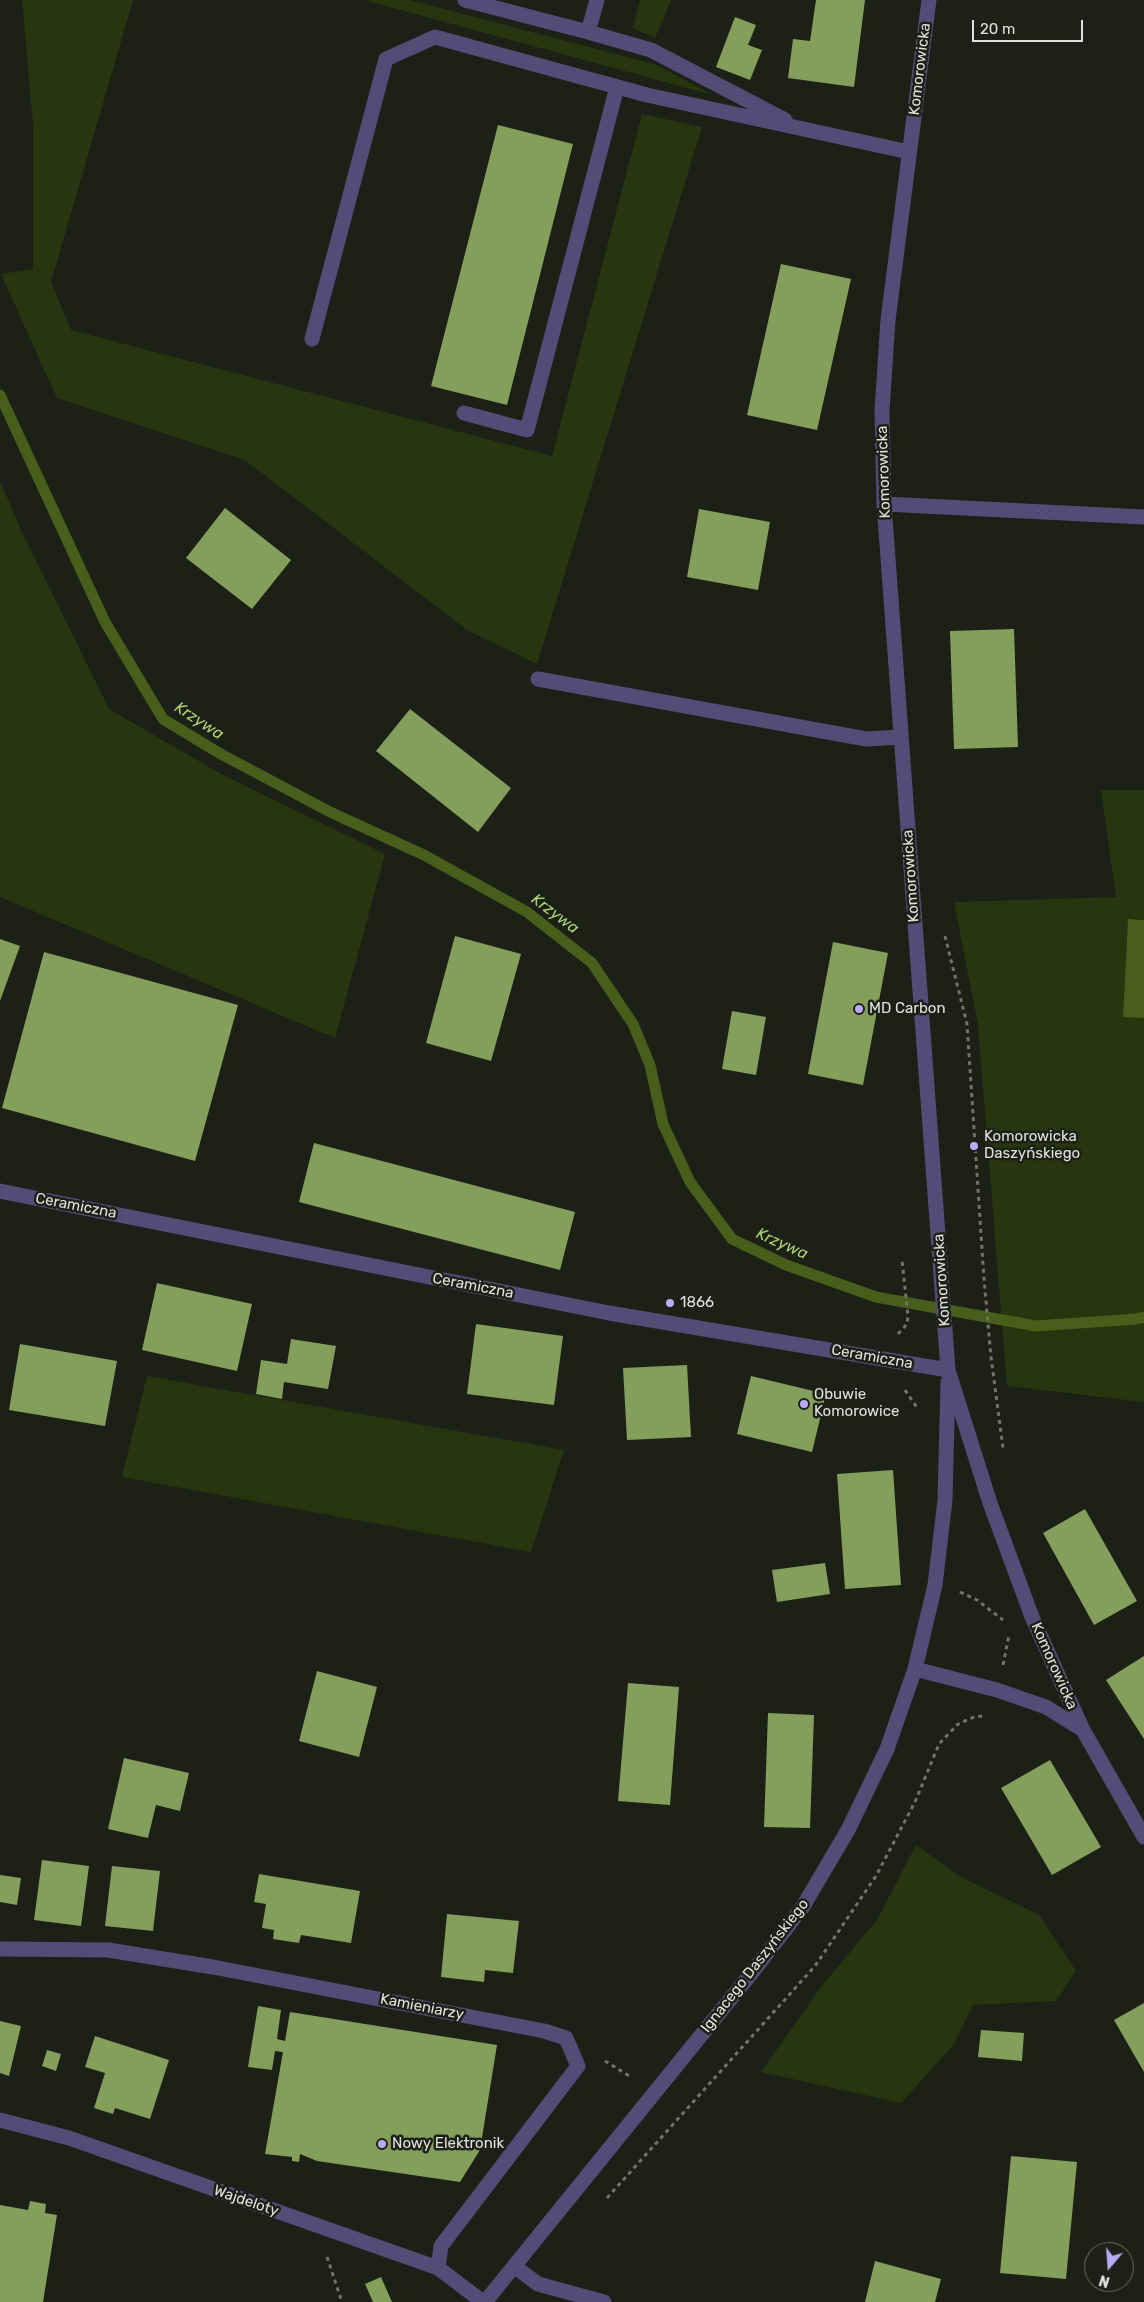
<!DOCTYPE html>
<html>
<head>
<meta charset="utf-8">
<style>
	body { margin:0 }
	#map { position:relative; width:1144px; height:2302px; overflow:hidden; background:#1c2016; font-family:Rubik,sans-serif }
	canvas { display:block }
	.north { position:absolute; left:1084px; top:2242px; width:50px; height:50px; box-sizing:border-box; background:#1c2016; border:1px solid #6a6e65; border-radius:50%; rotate:198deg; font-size:14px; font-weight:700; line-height:20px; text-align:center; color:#dfe2db }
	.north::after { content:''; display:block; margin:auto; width:18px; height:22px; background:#bbaaf6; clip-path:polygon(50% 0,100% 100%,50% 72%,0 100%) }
	.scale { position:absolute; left:972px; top:20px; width:111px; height:22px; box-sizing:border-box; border:2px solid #dfe2db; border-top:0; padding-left:6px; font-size:15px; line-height:18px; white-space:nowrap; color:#dfe2db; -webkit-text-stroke:4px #1c2016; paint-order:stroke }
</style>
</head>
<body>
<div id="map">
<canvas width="1144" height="2302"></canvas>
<div class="north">N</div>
<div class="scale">20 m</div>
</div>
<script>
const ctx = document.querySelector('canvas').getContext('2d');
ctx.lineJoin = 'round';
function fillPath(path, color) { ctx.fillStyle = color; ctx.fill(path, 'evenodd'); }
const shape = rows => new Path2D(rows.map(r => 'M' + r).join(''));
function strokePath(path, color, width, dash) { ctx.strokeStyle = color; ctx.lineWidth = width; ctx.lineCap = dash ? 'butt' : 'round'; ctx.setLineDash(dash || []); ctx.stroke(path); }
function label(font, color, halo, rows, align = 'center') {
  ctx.font = font + ' Rubik,sans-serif'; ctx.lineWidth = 5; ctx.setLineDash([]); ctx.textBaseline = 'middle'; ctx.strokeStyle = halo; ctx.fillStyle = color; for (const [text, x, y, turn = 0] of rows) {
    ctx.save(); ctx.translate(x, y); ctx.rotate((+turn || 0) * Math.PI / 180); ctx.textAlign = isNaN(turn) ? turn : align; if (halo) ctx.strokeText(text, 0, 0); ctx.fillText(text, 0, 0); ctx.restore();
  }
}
const green = shape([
	[22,0,133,0,51,282,71,330,552,456,642,114,702,127,537,664,467,630,245,460,57,398,1,274,33,269,33,124],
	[364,0,410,0,646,62,657,65,713,95],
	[640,0,671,0,655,38,633,28],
	[0,481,21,530,109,709,223,775,385,854,335,1038,0,897],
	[1101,790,1144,790,1144,920,1128,919,1123,1016,1144,1018,1144,1402,1007,1386,978,1025,954,902,1116,897],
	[147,1376,564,1450,531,1552,122,1477],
	[916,1845,961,1877,1039,1915,1076,1971,1056,2001,973,2005,954,2044,901,2103,761,2072,821,1987,877,1920]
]);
const water = shape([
	[1128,919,1144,920,1144,1018,1123,1017]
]);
const stream = shape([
	[0,395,105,622,163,719,219,753,330,812,424,855,527,912,592,963,633,1024,650,1065,663,1124,690,1182,732,1239,786,1265,876,1297,1036,1326,1136,1319,1144,1317]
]);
const building = shape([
	[816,0,865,0,854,87,788,78,793,39,810,41],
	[735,17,756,25,748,45,762,50,750,80,716,67],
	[498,125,573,144,507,405,431,386],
	[781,264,851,279,817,430,747,415],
	[225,508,291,560,252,609,186,558],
	[699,509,770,522,758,590,687,577],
	[1014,629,1018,747,954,749,950,631],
	[410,709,511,788,478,832,376,751],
	[455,936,521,954,491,1061,426,1043],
	[0,939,20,946,0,1001],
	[833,942,888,953,863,1085,808,1074],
	[44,952,238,1005,195,1161,2,1108],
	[732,1011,766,1017,756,1075,722,1069],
	[314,1143,575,1212,560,1270,299,1202],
	[157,1283,252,1304,237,1371,142,1350],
	[476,1324,563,1336,554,1405,467,1394],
	[291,1339,336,1346,328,1389,284,1382,282,1399,256,1394,261,1360,287,1364],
	[20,1344,117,1361,105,1426,9,1410],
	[687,1365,691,1437,627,1440,623,1368],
	[751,1376,826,1394,812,1452,737,1434],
	[893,1470,901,1585,845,1589,837,1474],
	[1085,1509,1137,1601,1094,1625,1043,1533],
	[825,1563,830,1594,777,1602,772,1570],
	[1144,1656,1144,1739,1106,1680],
	[317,1671,377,1687,359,1757,299,1741],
	[628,1683,679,1687,670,1805,618,1801],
	[768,1713,814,1715,810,1828,764,1827],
	[124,1758,189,1773,180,1811,156,1805,148,1838,108,1829],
	[1050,1760,1101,1847,1052,1875,1001,1788],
	[42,1860,89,1866,81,1926,34,1920],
	[112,1866,160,1871,153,1931,105,1926],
	[259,1874,360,1891,351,1943,301,1935,299,1943,273,1939,274,1930,262,1928,266,1904,254,1902],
	[0,1875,21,1878,17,1905,0,1902],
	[447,1914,519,1921,513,1973,485,1970,484,1982,441,1977],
	[1144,2003,1144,2072,1114,2020],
	[258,2006,281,2010,277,2039,285,2041,290,2012,497,2045,480,2150,460,2182,317,2161,300,2154,299,2162,292,2161,292,2157,265,2154,283,2052,275,2051,272,2070,248,2067],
	[0,2021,21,2026,9,2076,0,2073],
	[981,2030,1024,2033,1022,2061,978,2057],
	[95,2036,169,2060,150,2119,115,2108,113,2114,94,2108,105,2073,85,2067],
	[47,2050,61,2054,56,2071,42,2066],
	[1011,2156,1077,2162,1066,2279,1000,2273],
	[30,2201,46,2204,45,2213,57,2215,43,2302,0,2302,0,2205,28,2210],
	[875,2261,941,2279,935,2302,865,2302],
	[381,2277,392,2302,373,2302,365,2284]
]);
const path = shape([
	[945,936,967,1024,984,1279,991,1357,1003,1448],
	[898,1334,907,1324,908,1316,902,1260],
	[905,1390,918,1409],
	[960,1592,977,1600,1003,1620],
	[1003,1665,1009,1635],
	[605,2061,631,2077],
	[607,2198,815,1966,876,1876,915,1802,939,1744,958,1724,974,1717,983,1716],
	[327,2257,342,2302]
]);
const minor = shape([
	[465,0,588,32,597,0],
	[929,0,888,320,882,411,884,504,948,1370,990,1503,1032,1617,1083,1730,1144,1837],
	[588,32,651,50,785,120],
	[312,339,386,59,435,37,647,95,909,152],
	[464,413,527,430,617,87],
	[884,504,1144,517],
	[538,679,866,739,901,737],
	[0,1191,609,1313,948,1370],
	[915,1669,997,1690,1046,1707,1083,1730],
	[0,1949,108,1950,213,1967,544,2031,566,2038,578,2066,441,2246,438,2268],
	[0,2120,69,2138,438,2268,483,2302],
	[514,2266,538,2284,604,2302],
	[485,2302,754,1970,802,1908,848,1830,887,1749,915,1669,935,1585,945,1500,948,1382]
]);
const markers = [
	[859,1009,5,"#bbaaf6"],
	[974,1146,5,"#bbaaf6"],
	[670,1303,5,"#bbaaf6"],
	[804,1404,5,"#bbaaf6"],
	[382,2144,5,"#bbaaf6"]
];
const streetNames = [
	["Komorowicka",920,69,-83],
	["Komorowicka",884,472,-92],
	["Komorowicka",911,876,-94],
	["Ceramiczna",76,1206,11],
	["Komorowicka",942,1280,-94],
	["Ceramiczna",473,1286,11],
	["Ceramiczna",872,1357,10],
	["Komorowicka",1054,1666,66],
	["Ignacego Daszyńskiego",755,1966,-52],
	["Kamieniarzy",422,2007,11],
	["Wajdeloty",246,2201,19]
];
const poiNames = [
	["MD Carbon",869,1009],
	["Komorowicka",984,1137],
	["Daszyńskiego",984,1154],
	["1866",680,1303],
	["Obuwie",814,1395],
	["Komorowice",814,1412],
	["Nowy Elektronik",392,2144]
];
const waterNames = [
	["Krzywa",199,721,33],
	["Krzywa",555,914,37],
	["Krzywa",782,1244,24]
];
fillPath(green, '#28360f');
fillPath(water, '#475f1a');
strokePath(stream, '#475f1a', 11);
fillPath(building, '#849f5b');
strokePath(path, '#71756c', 3, [4, 4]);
strokePath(minor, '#554b77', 15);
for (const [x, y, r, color] of markers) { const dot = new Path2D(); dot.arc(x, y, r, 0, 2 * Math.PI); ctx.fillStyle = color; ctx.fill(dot); strokePath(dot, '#1c2016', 2); }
label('15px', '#dfe2db', '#1c2016', streetNames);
label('15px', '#dfe2db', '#1c2016', poiNames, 'left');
label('italic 16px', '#aed374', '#1c2016', waterNames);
</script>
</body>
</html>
